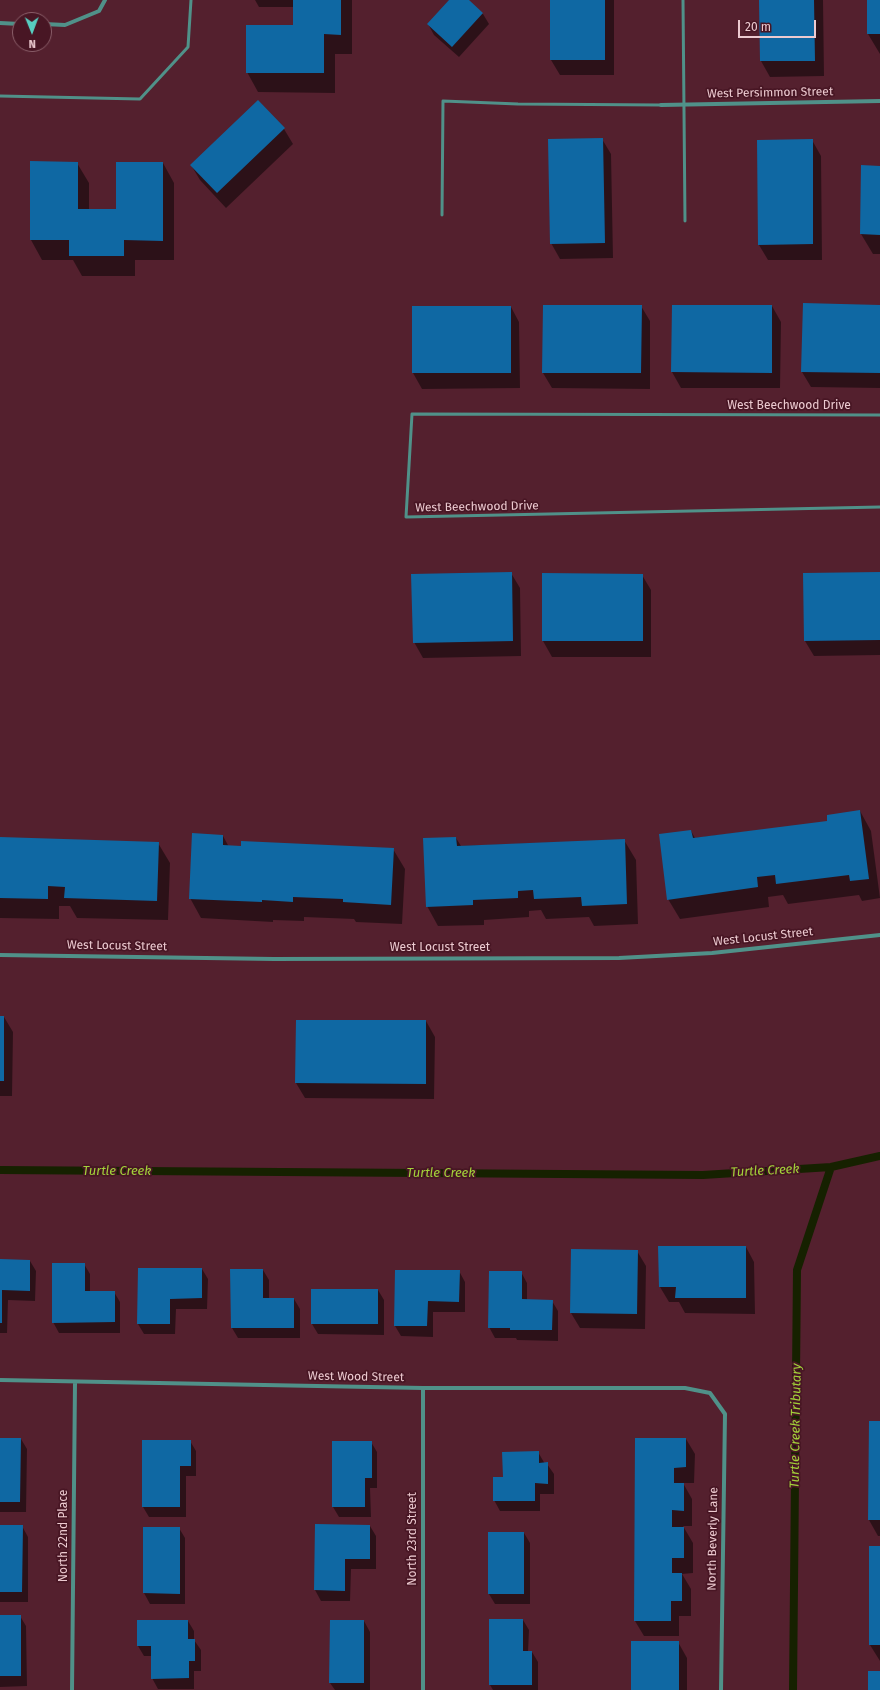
<!DOCTYPE html>
<html>
<head>
<meta charset="utf-8">
<style>
	body { margin:0 }
	#map { position:relative; width:880px; height:1690px; overflow:hidden; background:#54202e; font-family:"Fira Sans",sans-serif }
	canvas { display:block }
	.north { position:absolute; left:12px; top:12px; width:40px; height:40px; box-sizing:border-box; background:#481624; border:1px solid #8a5e69; border-radius:50%; rotate:179deg; font-size:11px; font-weight:700; line-height:16px; text-align:center; color:#eccad0 }
	.north::after { content:''; display:block; margin:auto; width:14px; height:18px; background:#57cec1; clip-path:polygon(50% 0,100% 100%,50% 72%,0 100%) }
	.scale { position:absolute; left:738px; top:20px; width:78px; height:18px; box-sizing:border-box; border:2px solid #eccad0; border-top:0; padding-left:5px; font-size:12px; line-height:14px; white-space:nowrap; color:#eccad0; -webkit-text-stroke:3px #481624; paint-order:stroke }
</style>
</head>
<body>
<div id="map">
<canvas width="880" height="1690"></canvas>
<div class="north">N</div>
<div class="scale">20 m</div>
</div>
<script>
const ctx = document.querySelector('canvas').getContext('2d');
ctx.lineJoin = 'round';
function fillPath(path, color) { ctx.fillStyle = color; ctx.fill(path, 'evenodd'); }
const shape = rows => new Path2D(rows.map(r => 'M' + r).join(''));
function strokePath(path, color, width, dash) { ctx.strokeStyle = color; ctx.lineWidth = width; ctx.lineCap = dash ? 'butt' : 'round'; ctx.setLineDash(dash || []); ctx.stroke(path); }
function label(font, color, halo, rows, align = 'center') {
  ctx.font = font + ' "Fira Sans",sans-serif'; ctx.lineWidth = 3.5; ctx.setLineDash([]); ctx.textBaseline = 'middle'; ctx.strokeStyle = halo; ctx.fillStyle = color; for (const [text, x, y, turn = 0] of rows) {
    ctx.save(); ctx.translate(x, y); ctx.rotate((+turn || 0) * Math.PI / 180); ctx.textAlign = isNaN(turn) ? turn : align; if (halo) ctx.strokeText(text, 0, 0); ctx.fillText(text, 0, 0); ctx.restore();
  }
}
const shadow = shape([
	[255,0,352,0,352,54,335,54,335,93,258,92,247,72,294,26,294,7,259,7],
	[450,0,467,0,483,14,489,24,459,57,434,35,428,24],
	[551,0,614,0,614,75,560,75,551,60],
	[760,0,823,0,824,76,770,77,761,61],
	[868,0,880,0,880,54,868,34],
	[258,102,284,129,293,144,226,208,200,180,191,165],
	[602,139,611,154,613,258,560,259,551,243],
	[812,140,821,156,822,260,768,260,759,245],
	[31,162,77,163,89,183,89,210,117,210,163,163,174,183,174,260,135,260,135,276,82,276,73,260,42,260,31,240],
	[862,166,880,167,880,254,873,254,861,234],
	[641,306,650,321,650,389,552,388,543,373],
	[673,306,772,306,781,322,780,388,681,388,672,372],
	[880,306,880,388,811,387,802,372],
	[413,307,511,307,519,322,520,388,422,389,413,373],
	[511,573,520,588,521,656,423,658,414,642],
	[880,573,880,655,814,656,805,641],
	[543,574,642,575,651,590,651,657,552,657,543,641],
	[860,811,871,831,880,898,862,901,859,895,788,904,783,895,768,897,769,907,680,919,668,899,691,831,695,838,828,822],
	[223,836,229,847,393,849,405,869,402,924,356,922,354,919,304,917,304,921,273,920,273,922,201,918,190,898],
	[0,838,158,843,170,863,168,920,77,918,70,906,59,906,59,919,0,918],
	[456,838,461,846,624,840,636,860,638,924,594,926,589,917,546,919,541,910,529,911,529,917,484,920,484,925,438,926,427,906],
	[0,1017,4,1017,13,1032,12,1096,0,1096],
	[426,1021,435,1037,434,1099,305,1098,296,1083],
	[746,1247,754,1262,755,1314,685,1313,679,1302,669,1302,660,1287],
	[637,1251,646,1266,645,1329,580,1328,571,1313],
	[0,1260,30,1261,36,1271,35,1301,8,1300,7,1333,0,1333],
	[84,1264,90,1274,90,1292,114,1292,120,1302,120,1333,59,1333,53,1322],
	[202,1269,208,1279,207,1309,176,1309,175,1334,144,1334,138,1324],
	[263,1270,269,1280,269,1299,294,1299,300,1309,300,1338,238,1338,232,1328],
	[459,1271,465,1282,465,1312,433,1312,433,1337,401,1336,395,1326],
	[521,1272,527,1283,527,1300,552,1301,558,1311,558,1341,517,1340,516,1338,495,1338,489,1327],
	[378,1290,384,1300,384,1335,318,1334,312,1324],
	[870,1422,880,1422,880,1536,878,1536,869,1520],
	[0,1439,21,1439,27,1449,26,1512,0,1512],
	[636,1439,686,1439,695,1454,694,1483,683,1483,692,1499,692,1526,683,1526,693,1543,693,1573,682,1574,691,1589,691,1616,679,1616,679,1636,644,1636,635,1621],
	[190,1441,196,1451,196,1476,186,1476,186,1517,149,1517,143,1507],
	[371,1442,377,1452,377,1488,370,1488,371,1517,339,1517,333,1507],
	[538,1452,545,1464,547,1464,554,1474,554,1494,540,1494,540,1511,500,1511,494,1500,504,1478],
	[316,1525,370,1526,376,1536,376,1569,351,1569,350,1601,321,1601,315,1590],
	[0,1526,22,1526,28,1537,28,1602,0,1602],
	[144,1528,179,1528,185,1538,185,1604,150,1604,144,1593],
	[489,1533,524,1533,530,1543,530,1604,495,1604,489,1594],
	[870,1547,880,1547,880,1661,870,1645],
	[0,1616,20,1616,26,1626,27,1686,0,1687],
	[490,1620,523,1620,529,1630,528,1652,532,1652,538,1662,538,1690,493,1690,490,1685],
	[188,1621,194,1631,194,1640,201,1650,201,1671,194,1671,194,1689,158,1689,152,1678,152,1656,144,1656,138,1646],
	[364,1621,370,1632,370,1690,335,1690,330,1683],
	[678,1642,687,1658,687,1690,632,1690]
]);
const stream = shape([
	[0,1170,703,1175,831,1167,880,1156],
	[793,1690,797,1270,831,1167]
]);
const building = shape([
	[293,0,341,0,341,35,324,34,324,73,246,73,246,25,293,25],
	[449,0,469,0,483,13,452,47,427,24],
	[550,0,605,0,605,60,550,60],
	[759,0,814,0,815,61,760,61],
	[867,0,880,0,880,34,867,34],
	[258,100,285,128,217,193,190,165],
	[603,138,605,243,550,244,548,139],
	[813,139,813,244,758,245,757,140],
	[30,161,78,162,78,209,116,209,116,162,163,162,163,241,124,240,124,256,69,256,69,240,30,240],
	[861,165,880,166,880,235,860,234],
	[803,303,880,305,880,373,801,372],
	[543,305,642,305,641,373,542,373],
	[672,305,772,305,772,373,671,372],
	[412,306,511,306,511,373,412,373],
	[512,572,513,641,413,643,411,574],
	[880,572,880,640,804,641,803,573],
	[542,573,643,574,643,641,542,641],
	[860,810,869,879,850,881,849,875,776,884,775,875,757,877,758,887,667,900,659,834,691,830,693,838,827,821,827,815],
	[192,833,223,835,223,845,241,846,241,841,394,848,391,905,343,902,343,899,293,897,293,902,262,900,262,902,189,899],
	[0,837,159,842,157,901,64,898,65,887,48,886,48,899,0,898],
	[456,837,457,846,625,839,627,904,582,906,581,897,534,899,533,890,518,891,518,898,473,900,473,905,426,907,423,838],
	[0,1016,4,1016,4,1081,0,1081],
	[296,1020,426,1020,426,1084,295,1083],
	[658,1246,746,1246,746,1298,675,1298,676,1287,659,1287],
	[571,1249,638,1250,637,1314,570,1313],
	[0,1259,30,1260,30,1291,2,1290,2,1323,0,1323],
	[52,1263,85,1263,85,1291,115,1291,115,1322,52,1323],
	[138,1268,202,1268,202,1298,170,1299,170,1324,137,1324],
	[230,1269,263,1269,263,1298,294,1298,294,1328,231,1328],
	[395,1270,460,1270,459,1302,428,1301,427,1326,394,1326],
	[489,1271,522,1271,522,1299,553,1300,552,1330,510,1330,510,1328,488,1328],
	[311,1289,378,1289,378,1324,311,1324],
	[869,1421,880,1421,880,1520,868,1520],
	[0,1438,21,1438,20,1502,0,1502],
	[635,1438,686,1438,686,1467,674,1468,674,1483,684,1483,684,1511,672,1510,672,1527,684,1527,684,1558,672,1558,672,1573,682,1573,682,1601,671,1601,671,1621,634,1621],
	[142,1440,191,1440,191,1466,180,1466,180,1507,142,1507],
	[332,1441,372,1441,372,1478,365,1478,365,1507,332,1507],
	[539,1451,539,1463,548,1462,548,1484,535,1483,535,1501,493,1501,493,1477,503,1477,502,1452],
	[315,1524,370,1525,370,1559,345,1559,345,1591,314,1590],
	[0,1525,23,1525,22,1592,0,1592],
	[143,1527,180,1527,180,1594,143,1593],
	[488,1532,524,1532,524,1594,488,1594],
	[869,1546,880,1546,880,1645,869,1645],
	[0,1615,21,1615,21,1676,0,1676],
	[489,1619,523,1619,523,1651,532,1651,532,1685,489,1685],
	[137,1620,188,1620,188,1639,195,1639,195,1661,189,1661,189,1678,151,1679,151,1646,137,1646],
	[330,1620,364,1620,364,1683,329,1683],
	[631,1641,679,1641,679,1690,631,1690],
	[868,1671,880,1671,880,1690,868,1690]
]);
const lane = shape([
	[683,0,685,221],
	[0,96,140,99,188,47,191,0],
	[442,215,443,101,518,104,661,105],
	[880,415,412,414,406,517,880,507]
]);
const street = shape([
	[0,23,20,24],
	[44,24,65,25,99,11,105,0],
	[661,105,880,101],
	[0,955,274,959,619,958,712,953,880,935],
	[0,1380,423,1388,685,1388,710,1393,725,1414,721,1690],
	[423,1388,423,1690],
	[72,1690,75,1383]
]);
const streetNames = [
	["West Persimmon Street",770,93,-1],
	["West Beechwood Drive",789,406],
	["West Beechwood Drive",477,507,-1],
	["West Locust Street",763,937,-6],
	["West Locust Street",117,946,1],
	["West Locust Street",440,948],
	["West Wood Street",356,1377,1],
	["North 22nd Place",64,1536,-90],
	["North 23rd Street",413,1539,-90],
	["North Beverly Lane",713,1539,-89]
];
const waterNames = [
	["Turtle Creek",117,1171],
	["Turtle Creek",765,1171,-3],
	["Turtle Creek",441,1173],
	["Turtle Creek Tributary",796,1426,-89]
];
fillPath(shadow, '#0007');
strokePath(stream, '#162100', 8);
fillPath(building, '#0f68a3');
strokePath(lane, '#509189', 3);
strokePath(street, '#509189', 4);
label('12px', '#eccad0', '#481624', streetNames);
label('italic 13px', '#a3d23a', '#481624', waterNames);
</script>
</body>
</html>
